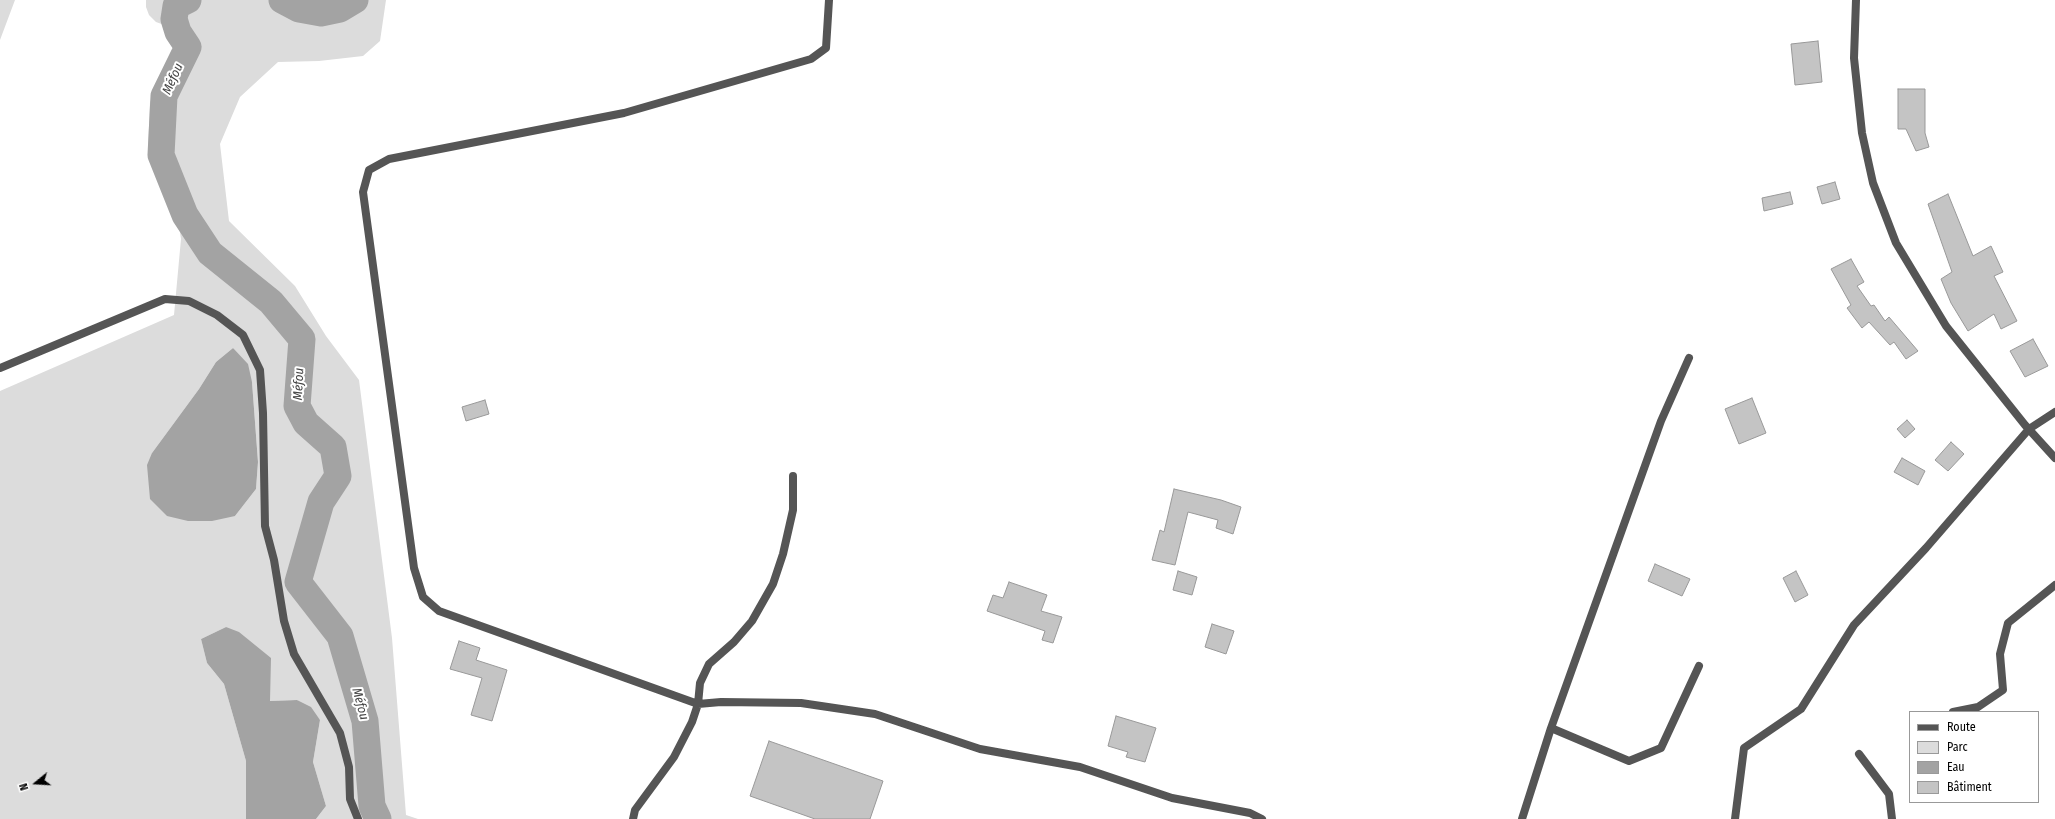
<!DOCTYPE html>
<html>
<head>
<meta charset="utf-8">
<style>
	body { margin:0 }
	#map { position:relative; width:2055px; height:819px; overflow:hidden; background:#fff; font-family:"Fira Sans Condensed",sans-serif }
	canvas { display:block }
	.legend { position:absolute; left:1909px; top:711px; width:130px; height:92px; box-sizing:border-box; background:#fff; border:1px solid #999; margin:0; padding:5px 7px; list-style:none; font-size:12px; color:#000 }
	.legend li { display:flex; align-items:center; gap:8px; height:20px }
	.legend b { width:20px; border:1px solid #999 }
	.north { position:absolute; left:16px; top:763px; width:40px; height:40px; -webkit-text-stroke:3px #fff; paint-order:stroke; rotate:252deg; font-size:11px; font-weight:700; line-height:16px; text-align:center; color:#000 }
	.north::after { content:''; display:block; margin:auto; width:14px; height:18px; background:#000; clip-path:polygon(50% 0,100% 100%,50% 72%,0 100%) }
</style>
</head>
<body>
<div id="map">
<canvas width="2055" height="819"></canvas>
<ul class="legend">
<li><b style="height:5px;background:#555"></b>Route</li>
<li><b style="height:11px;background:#dcdcdc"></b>Parc</li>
<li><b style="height:11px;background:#a3a3a3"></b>Eau</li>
<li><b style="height:11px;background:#c4c4c4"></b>Bâtiment</li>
</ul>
<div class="north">N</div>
</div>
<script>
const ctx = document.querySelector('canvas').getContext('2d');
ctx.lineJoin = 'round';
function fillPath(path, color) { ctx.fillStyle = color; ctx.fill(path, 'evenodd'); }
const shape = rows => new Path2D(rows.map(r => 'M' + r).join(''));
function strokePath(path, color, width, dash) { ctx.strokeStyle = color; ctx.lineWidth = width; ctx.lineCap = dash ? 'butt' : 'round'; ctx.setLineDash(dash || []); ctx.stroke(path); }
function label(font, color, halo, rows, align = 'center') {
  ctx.font = font + ' "Fira Sans Condensed",sans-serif'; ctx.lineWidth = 4; ctx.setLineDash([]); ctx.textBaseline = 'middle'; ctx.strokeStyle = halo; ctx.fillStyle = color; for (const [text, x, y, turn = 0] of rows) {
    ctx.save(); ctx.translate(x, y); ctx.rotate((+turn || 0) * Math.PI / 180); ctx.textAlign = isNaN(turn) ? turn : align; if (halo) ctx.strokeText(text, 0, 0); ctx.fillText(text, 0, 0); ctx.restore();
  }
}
const green = shape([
	[0,0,15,0,0,40],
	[146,0,386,0,380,41,363,56,319,61,278,62,240,97,220,144,229,221,295,286,326,336,359,380,392,638,406,815,418,819,316,819,326,806,313,762,320,720,297,700,270,701,226,627,201,639,207,663,224,684,246,761,246,819,0,819,0,391,174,315,181,239,178,220,148,150,150,102,177,56,179,42,167,26,156,22,149,15,146,7],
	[233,348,252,382,258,462,256,489,235,516,152,453,199,389,216,362]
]);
const water = shape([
	[233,348,248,364,252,382,258,462,256,489,235,516,212,521,188,521,167,516,150,499,147,465,152,453,199,389,216,362],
	[226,627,239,632,271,658,270,701,297,700,311,707,320,720,313,762,326,806,316,819,246,819,246,761,224,684,207,663,201,639]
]);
const river = shape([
	[188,0,176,6,174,19,178,32,188,47,164,96,161,155,185,215,210,253,271,302,302,339,297,406,306,423,333,447,338,476,321,502,298,582,340,636,365,721,372,806,378,819],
	[282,0,299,9,321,13,340,9,355,0]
]);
const building = shape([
	[1818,41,1822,82,1795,85,1791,44,1818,41],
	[1898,89,1925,89,1925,133,1929,147,1916,151,1906,129,1898,129,1898,89],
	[1835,182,1840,199,1822,204,1817,187,1835,182],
	[1790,192,1793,204,1764,211,1762,198,1790,192],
	[1948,194,1973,256,1991,246,2003,272,1994,276,2017,321,2001,329,1994,314,1968,331,1951,303,1941,279,1952,272,1928,204,1948,194],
	[1851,259,1864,282,1857,286,1871,306,1874,305,1885,321,1889,317,1918,351,1906,359,1894,342,1890,345,1869,322,1862,328,1847,308,1851,305,1831,269,1851,259],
	[2033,339,2048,366,2025,377,2010,351,2033,339],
	[1752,398,1766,433,1739,444,1725,409,1752,398],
	[485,400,489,414,466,421,462,407,485,400],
	[1907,420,1915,429,1905,438,1897,429,1907,420],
	[1951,442,1964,454,1948,471,1935,460,1951,442],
	[1902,458,1925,471,1918,485,1894,472,1902,458],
	[1174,489,1221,500,1241,507,1233,534,1216,528,1218,520,1188,512,1175,565,1152,560,1160,530,1164,532,1174,489],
	[1655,564,1690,579,1682,596,1648,581,1655,564],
	[1178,571,1197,577,1192,595,1173,590,1178,571],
	[1796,571,1808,595,1795,602,1783,578,1796,571],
	[1009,582,1047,595,1041,611,1062,617,1053,643,1042,640,1045,631,987,611,993,595,1003,598,1009,582],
	[1212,624,1234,631,1226,654,1205,647,1212,624],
	[459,641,480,648,476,660,507,670,492,721,471,715,482,678,450,669,459,641],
	[1116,716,1156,728,1145,762,1126,757,1128,752,1108,746,1116,716],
	[769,741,883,781,870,819,815,819,750,796,769,741]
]);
const minor = shape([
	[829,0,826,48,811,59,624,113,389,159,369,170,363,192,414,568,423,597,439,611,698,704,721,702,801,703,875,714,980,749,1080,767,1172,798,1250,813,1262,819],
	[1856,0,1854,58,1862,133,1873,183,1896,243,1946,326,2025,425,2055,458],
	[0,368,165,299,189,301,217,315,243,335,260,370,263,413,265,526,274,560,284,621,294,654,340,733,349,767,350,799,358,819],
	[1953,712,1978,707,2003,690,2000,654,2008,623,2055,585],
	[1551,728,1629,761,1661,748,1699,666],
	[1859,754,1889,794,1892,819],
	[633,819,635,810,674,757,692,722,698,704,700,683,709,664,734,642,752,621,773,584,783,554,793,510,793,476],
	[1522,819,1551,728,1661,421,1689,358],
	[1735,819,1744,748,1801,709,1854,625,1926,548,2029,429,2055,412]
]);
const waterNames = [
	["Méfou",173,79,-66],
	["Méfou",299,384,-87],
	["Méfou",360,704,75]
];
fillPath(green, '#dcdcdc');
fillPath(water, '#a3a3a3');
strokePath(river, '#a3a3a3', 27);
fillPath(building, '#c4c4c4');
strokePath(building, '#999', 1);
strokePath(minor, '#555', 8);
label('italic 13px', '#444', '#fff', waterNames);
</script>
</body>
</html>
